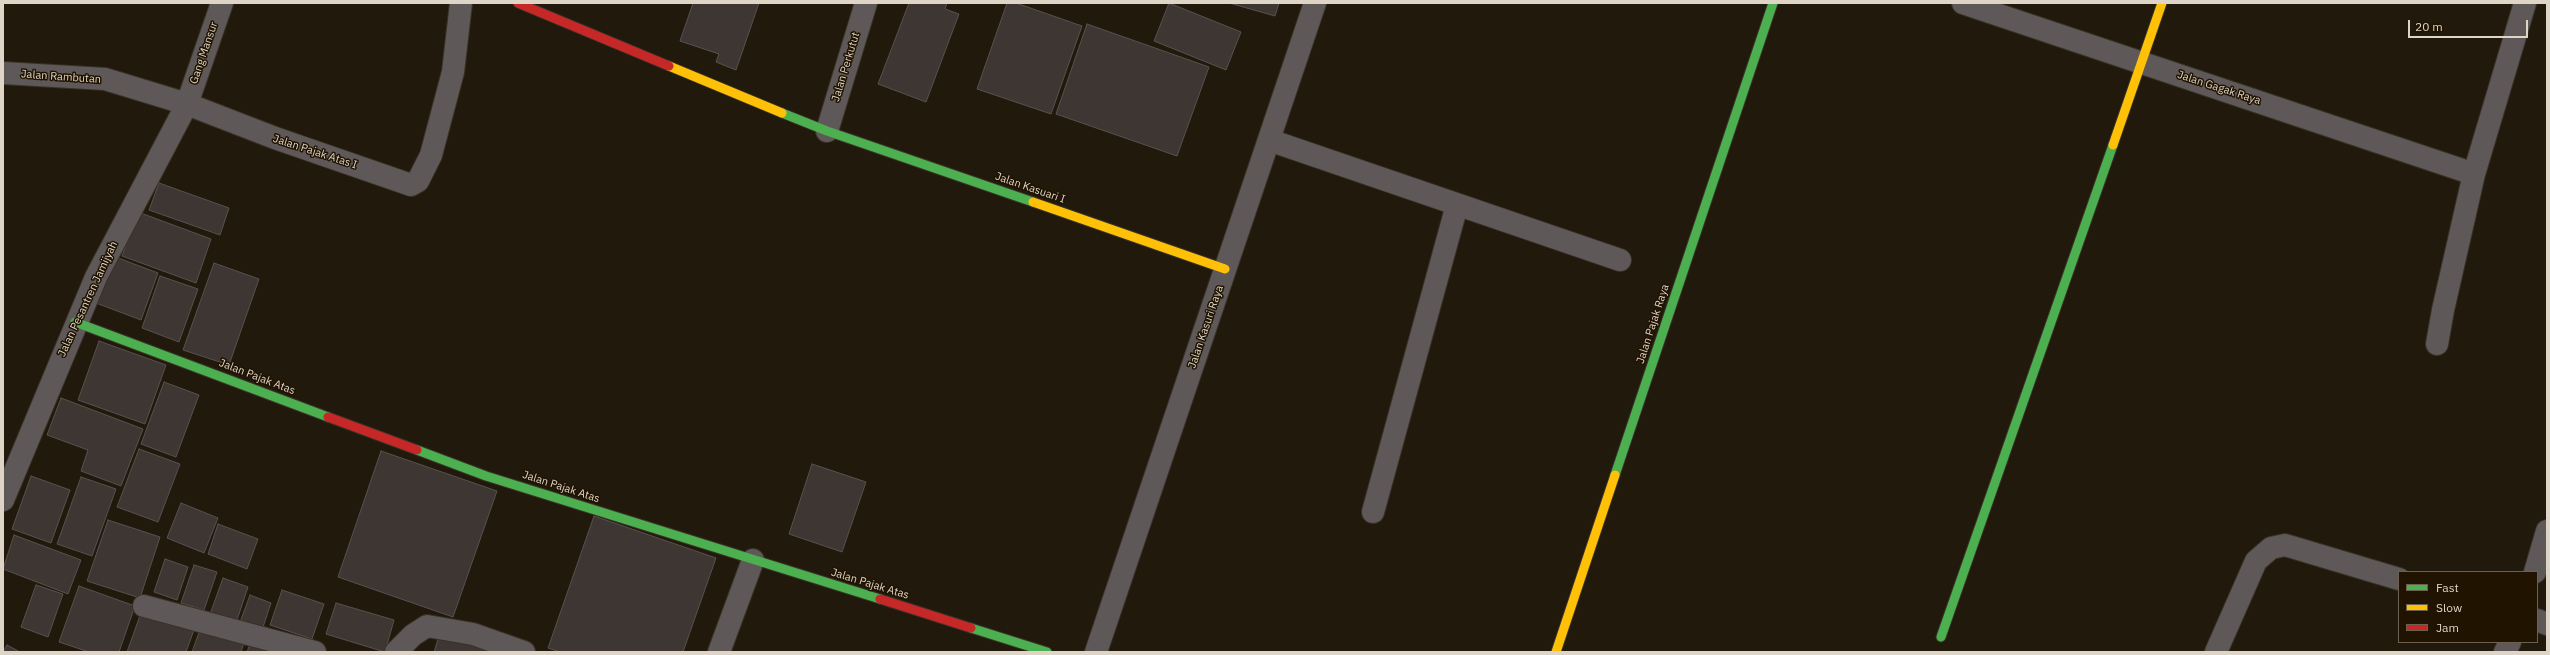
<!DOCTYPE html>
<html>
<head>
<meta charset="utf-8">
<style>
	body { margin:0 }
	#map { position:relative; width:2550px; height:655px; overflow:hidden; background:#21190c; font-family:"IBM Plex Sans",sans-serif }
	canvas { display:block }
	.frame { position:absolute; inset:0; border:4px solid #dfd5c7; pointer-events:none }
	.legend { position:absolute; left:2398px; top:571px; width:140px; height:72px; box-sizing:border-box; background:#201300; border:1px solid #6c6150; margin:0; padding:5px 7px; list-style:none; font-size:12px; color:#dfd5c7 }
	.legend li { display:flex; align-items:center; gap:8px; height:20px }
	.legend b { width:20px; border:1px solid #6c6150 }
	.scale { position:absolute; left:2408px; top:20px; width:120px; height:18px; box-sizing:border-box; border:2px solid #dfd5c7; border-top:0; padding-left:5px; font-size:12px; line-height:14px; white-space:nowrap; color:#dfd5c7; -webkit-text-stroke:3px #201300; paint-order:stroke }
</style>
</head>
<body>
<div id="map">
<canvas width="2550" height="655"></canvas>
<div class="frame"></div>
<ul class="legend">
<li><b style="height:5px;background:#4caf50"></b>Fast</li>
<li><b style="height:5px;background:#ffc107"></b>Slow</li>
<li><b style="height:5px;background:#c62828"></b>Jam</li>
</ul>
<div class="scale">20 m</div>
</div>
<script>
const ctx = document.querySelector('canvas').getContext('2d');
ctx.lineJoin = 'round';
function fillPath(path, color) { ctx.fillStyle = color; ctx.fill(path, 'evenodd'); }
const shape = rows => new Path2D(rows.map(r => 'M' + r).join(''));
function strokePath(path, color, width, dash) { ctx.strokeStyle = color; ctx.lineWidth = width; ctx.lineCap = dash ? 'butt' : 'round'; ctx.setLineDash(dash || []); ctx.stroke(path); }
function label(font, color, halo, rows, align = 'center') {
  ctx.font = font + ' "IBM Plex Sans",sans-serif'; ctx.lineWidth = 3; ctx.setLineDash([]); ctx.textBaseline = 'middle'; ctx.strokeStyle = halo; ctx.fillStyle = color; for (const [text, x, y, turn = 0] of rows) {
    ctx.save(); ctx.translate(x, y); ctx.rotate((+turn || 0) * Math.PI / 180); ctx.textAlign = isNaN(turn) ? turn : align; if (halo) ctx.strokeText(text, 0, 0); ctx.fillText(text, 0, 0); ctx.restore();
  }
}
const building = shape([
	[693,3,759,3,736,70,716,62,719,54,680,41,693,3],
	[909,3,947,3,945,9,959,14,926,102,878,84,909,3],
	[1007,3,1016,3,1082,26,1051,114,977,89,1007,3],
	[1169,3,1241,32,1226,70,1154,41,1169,3],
	[1229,3,1279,3,1275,16,1229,3],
	[1087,24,1209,67,1177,156,1056,114,1087,24],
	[159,183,229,208,220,235,149,210,159,183],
	[138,212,211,239,196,283,122,256,138,212],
	[113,256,158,273,141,320,96,303,113,256],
	[214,263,259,279,229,365,183,350,214,263],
	[160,276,198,289,179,342,142,328,160,276],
	[99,341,166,365,145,424,78,400,99,341],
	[164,382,199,395,176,457,141,444,164,382],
	[61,398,143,429,121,486,81,471,88,450,47,435,61,398],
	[139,449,180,464,158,522,117,507,139,449],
	[381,451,497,491,453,617,338,577,381,451],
	[812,464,866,482,842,552,789,534,812,464],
	[31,476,70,490,51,543,12,529,31,476],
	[81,477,116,489,92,556,57,544,81,477],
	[181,503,218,518,204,553,167,538,181,503],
	[594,516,716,558,683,652,560,652,548,648,594,516],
	[108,520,160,537,140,598,87,581,108,520],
	[218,524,258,539,247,569,208,554,218,524],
	[14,535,81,560,68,594,3,569,14,535],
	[165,559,188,567,177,600,154,592,165,559],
	[194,565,217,572,204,610,181,603,194,565],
	[223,578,248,587,235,626,209,617,223,578],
	[36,585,63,594,48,637,21,627,36,585],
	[79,586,135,606,119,652,89,652,59,642,79,586],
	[282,590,324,604,312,639,270,625,282,590],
	[250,595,271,603,261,633,239,625,250,595],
	[336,603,394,620,385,652,326,634,336,603],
	[142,610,194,630,186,652,127,652,142,610],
	[202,624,245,639,241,652,192,652,202,624],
	[440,633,497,652,434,652,440,633],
	[251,641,282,652,247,652,251,641],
	[7,645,20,652,3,652,7,645]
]);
const street = shape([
	[1963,3,2474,174],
	[3,73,105,79,187,104,275,138,411,185,418,181,431,155,453,72,461,3],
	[827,131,866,3],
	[1269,140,1620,260],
	[2437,344,2443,310,2474,174,2525,3],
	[3,500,96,277,187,104,222,3],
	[1373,512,1457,205],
	[2535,572,2547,531],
	[144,606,315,652],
	[2537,620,2547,624],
	[396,652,413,635,427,626,473,634,524,652],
	[719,652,753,560],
	[1096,652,1315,3],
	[2216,652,2256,561,2271,548,2285,545,2399,579],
	[2505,652,2510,642]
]);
const fast = shape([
	[782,113,827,131,1033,202],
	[75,322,328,417],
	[417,450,486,476,880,599],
	[1615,475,1773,3],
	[971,628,1047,652],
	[1941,637,2113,145]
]);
const slow = shape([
	[669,66,782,113],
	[2113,145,2162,3],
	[1033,202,1225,269],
	[1556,652,1615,475]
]);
const jam = shape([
	[518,3,669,66],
	[328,417,417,450],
	[880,599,971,628]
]);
const streetNames = [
	["Gang Mansur",204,53,-71],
	["Jalan Perkutut",846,67,-73],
	["Jalan Rambutan",61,77,4],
	["Jalan Gagak Raya",2219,88,18],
	["Jalan Pajak Atas I",315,152,18],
	["Jalan Kasuari I",1030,188,19],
	["Jalan Pesantren Jamijyah",88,299,-65],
	["Jalan Pajak Raya",1653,324,-72],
	["Jalan Kasuri Raya",1206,327,-71],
	["Jalan Pajak Atas",257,377,21],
	["Jalan Pajak Atas",561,487,18],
	["Jalan Pajak Atas",870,584,17]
];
fillPath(building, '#3e3633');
strokePath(building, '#59514f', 1);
strokePath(street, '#3a3228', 24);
strokePath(fast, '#3a3228', 11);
strokePath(slow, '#3a3228', 11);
strokePath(jam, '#3a3228', 11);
strokePath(street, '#5e5958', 22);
strokePath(fast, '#4caf50', 9);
strokePath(slow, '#ffc107', 9);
strokePath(jam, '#c62828', 9);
label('11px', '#dfd5c7', '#201300', streetNames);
</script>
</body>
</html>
